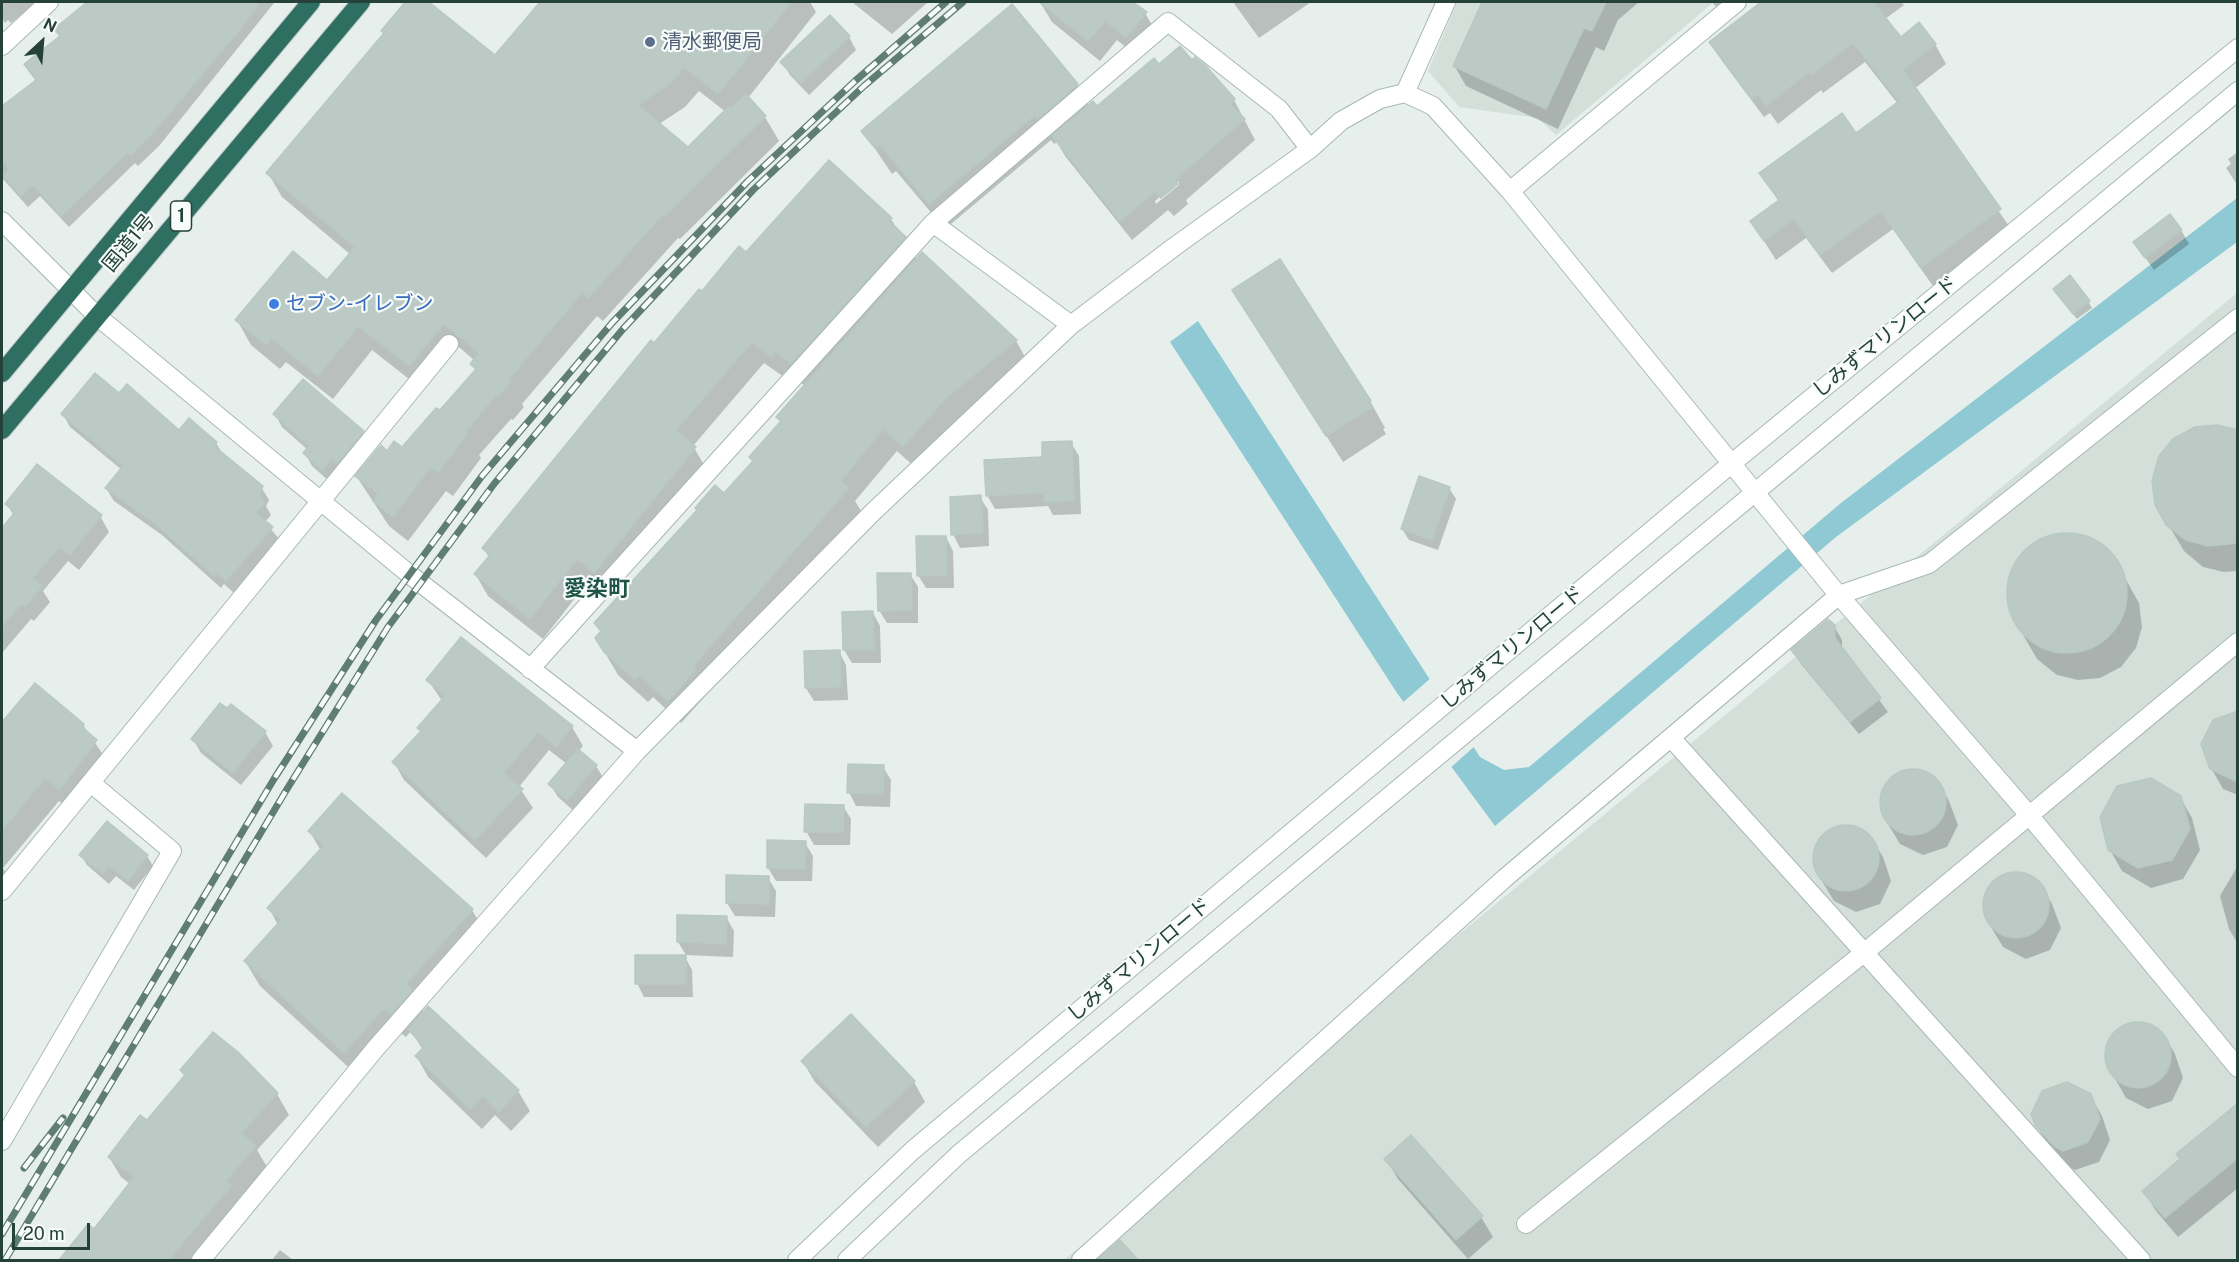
<!DOCTYPE html>
<html>
<head>
<meta charset="utf-8">
<style>
	body { margin:0 }
	#map { position:relative; width:2239px; height:1262px; overflow:hidden; background:#e6efeb; font-family:"Public Sans",sans-serif }
	canvas { display:block }
	.frame { position:absolute; inset:0; border:3px solid #24423a; pointer-events:none }
	.north { position:absolute; left:12px; top:12px; width:60px; height:60px; -webkit-text-stroke:4px #f7fbf9; paint-order:stroke; rotate:26deg; font-size:16px; font-weight:700; line-height:24px; text-align:center; color:#24423a }
	.north::after { content:''; display:block; margin:auto; width:21px; height:27px; background:#24423a; clip-path:polygon(50% 0,100% 100%,50% 72%,0 100%) }
	.scale { position:absolute; left:12px; top:1223px; width:78px; height:27px; box-sizing:border-box; border:3px solid #24423a; border-top:0; padding-left:8px; font-size:18px; line-height:21px; white-space:nowrap; color:#24423a; -webkit-text-stroke:4px #f7fbf9; paint-order:stroke }
</style>
</head>
<body>
<div id="map">
<canvas width="2239" height="1262"></canvas>
<div class="frame"></div>
<div class="north">N</div>
<div class="scale">20 m</div>
</div>
<script>
const ctx = document.querySelector('canvas').getContext('2d');
ctx.lineJoin = 'round';
function fillPath(path, color) { ctx.fillStyle = color; ctx.fill(path, 'evenodd'); }
const shape = rows => new Path2D(rows.map(r => 'M' + r).join(''));
function strokePath(path, color, width, dash) { ctx.strokeStyle = color; ctx.lineWidth = width; ctx.lineCap = dash ? 'butt' : 'round'; ctx.setLineDash(dash || []); ctx.stroke(path); }
function label(font, color, halo, rows, align = 'center') {
  ctx.font = font + ' "Public Sans","Noto Sans JP",sans-serif'; ctx.lineWidth = 4.5; ctx.setLineDash([]); ctx.textBaseline = 'middle'; ctx.strokeStyle = halo; ctx.fillStyle = color; for (const [text, x, y, turn = 0] of rows) {
    ctx.save(); ctx.translate(x, y); ctx.rotate((+turn || 0) * Math.PI / 180); ctx.textAlign = isNaN(turn) ? turn : align; if (halo) ctx.strokeText(text, 0, 0); ctx.fillText(text, 0, 0); ctx.restore();
  }
}
const built = shape([
	[1457,2,1714,2,1556,135,1538,118,1459,107,1428,71],
	[2237,293,2237,1260,1064,1260]
]);
const water = shape([
	[2237,198,2237,242,1836,537,1495,826,1397,693,1170,342,1198,321,1480,757,1504,770,1529,767,1841,503]
]);
const pier = shape([
	[1432,677,1476,745,1449,769,1401,704]
]);
const shadow = shape([
	[2,2,37,2,11,23,8,20,5,23,2,18],
	[88,2,274,3,159,146,138,166,135,163,69,227,40,196,28,207,2,178,2,108,36,81,26,64,61,38,56,29],
	[407,2,427,2,495,57,540,4,537,2,810,2,816,12,748,98,765,117,779,141,680,239,678,238,603,321,597,316,522,404,524,407,513,420,511,419,479,455,481,458,453,496,446,491,408,541,389,526,357,477,387,453,402,449,476,371,472,364,475,361,459,347,423,390,372,350,333,399,286,362,280,369,251,345,237,320,327,283,351,255,282,197,268,173,385,34,383,31],
	[699,91,726,112,688,149,659,124,685,107],
	[852,2,928,2,892,34],
	[1040,2,1131,2,1145,13,1157,34,1138,57,1117,40,1100,61,1052,22],
	[1233,2,1311,2,1259,38],
	[1484,2,1639,2,1618,20,1604,51,1596,47,1558,129,1466,86,1454,65],
	[1712,2,1733,2,1720,12],
	[1764,2,1901,2,1904,5,1885,19,1900,39,1935,44,1946,64,1914,89,2011,229,1933,286,1893,229,1832,273,1806,238,1776,260,1752,222,1779,202,1761,173,1856,135,1898,104,1865,62,1823,93,1821,90,1778,124,1770,113,1764,117,1722,61,1711,42],
	[849,37,856,50,809,95,790,75,782,62],
	[1192,62,1205,67,1234,100,1255,140,1186,200,1188,204,1174,216,1168,210,1132,240,1065,156,1057,142,1054,144,1051,140,945,229,896,171,892,174,863,131,1077,85,1089,106,1097,108,1159,66],
	[1179,181,1179,185,1156,204,1155,201],
	[2238,152,2238,186,2226,168,2231,164,2228,159],
	[829,162,891,219,917,260,922,254,1016,341,1029,364,916,468,897,451,855,501,861,511,706,689,708,693,681,723,653,697,648,702,618,675,597,639,601,633,596,624,754,463,751,457,781,423,778,417,805,386,788,372,784,377,764,363,693,446,707,470,607,593,590,579,543,639,488,596,476,575,489,558,484,548,655,345,703,293,746,254],
	[2181,230,2189,244,2154,270,2135,243],
	[1234,291,1370,401,1385,428,1383,429,1386,434,1343,462],
	[2059,295,2088,301,2092,308,2077,319],
	[119,395,179,433,216,443,224,456,261,487,269,500,266,506,271,515,265,522,280,540,234,593,224,584,221,588,162,535,114,501,106,488,122,470,70,427,63,414],
	[275,414,362,432,370,445,330,482,312,466,305,453,308,450,282,427],
	[2238,432,2238,571,2224,572,2203,567,2184,551,2156,504],
	[1071,443,1079,456,1081,514,1053,515,1048,506,995,509,987,495],
	[1449,488,1456,499,1438,550,1409,540,1402,529],
	[980,497,988,510,989,546,960,548,953,534],
	[7,504,100,516,109,532,79,570,68,561,43,591,50,602,34,621,31,619,2,653,2,530,14,516],
	[2071,534,2093,540,2112,555,2139,603,2142,627,2136,648,2121,667,2100,678,2078,680,2057,675,2037,659,2010,612,2007,589,2015,564,2028,549,2050,536],
	[946,537,953,551,954,588,926,588,918,575],
	[910,574,918,587,918,623,887,623,879,610],
	[873,613,880,626,881,663,852,663,844,650],
	[1834,626,1842,640,1842,649,1888,712,1859,734,1801,664,1793,650],
	[461,639,572,727,583,746,579,751,596,766,604,779,575,812,558,797,550,784,567,764,549,750,519,787,533,808,486,858,404,780,394,762,422,732,419,728,442,701,428,680],
	[839,651,846,665,848,700,814,701,806,688],
	[231,706,265,732,273,746,241,785,201,753,193,739],
	[2238,713,2238,795,2223,789,2211,768],
	[2,718,5,720,83,725,110,765,73,813,59,801,3,868,13,885,2,898],
	[883,767,891,780,890,807,856,806,849,792],
	[1915,769,1937,780,1949,801,1958,825,1947,847,1923,855,1900,844,1888,824,1880,800,1891,777],
	[2180,797,2192,818,2200,850,2183,879,2151,888,2122,871,2110,850],
	[843,806,851,819,850,845,814,845,806,831],
	[1848,826,1871,837,1883,857,1891,881,1880,904,1856,912,1834,901,1822,881,1813,856,1824,834],
	[310,832,472,910,486,934,421,1008,424,1013,428,1008,518,1091,530,1111,511,1131,495,1115,482,1129,428,1077,417,1057,423,1050,411,1031,406,1037,399,1032,358,1076,260,986,245,961,278,925,269,908,321,851],
	[805,843,813,856,812,881,776,881,768,868],
	[81,855,147,856,153,866,134,890,116,876,109,884,87,865],
	[2237,867,2238,867,2238,944,2229,929,2220,896],
	[2017,872,2040,883,2052,904,2061,928,2050,950,2026,959,2003,947,1991,927,1983,902,1994,880],
	[768,878,776,891,775,917,735,916,727,903],
	[726,917,734,931,733,957,686,955,678,942],
	[685,957,692,970,693,997,644,997,637,983],
	[851,1017,914,1082,925,1102,878,1147,815,1082,803,1062],
	[2140,1022,2163,1033,2175,1054,2183,1078,2172,1101,2148,1109,2126,1098,2114,1077,2105,1053,2116,1031],
	[182,1071,277,1094,289,1115,257,1150,267,1167,238,1201,242,1207,198,1260,70,1260,66,1254,94,1231,130,1184,121,1177,109,1157,147,1122,186,1077],
	[2090,1095,2102,1116,2110,1140,2099,1162,2075,1170,2067,1166,2048,1145,2036,1124],
	[2238,1118,2238,1188,2178,1237,2156,1211,2144,1191],
	[1386,1159,1481,1217,1493,1237,1468,1259,1398,1179],
	[280,1250,293,1260,272,1260]
]);
const building = shape([
	[87,2,260,2,237,33,152,134,131,155,128,152,61,216,33,185,21,196,2,176,9,169,2,160,2,106,36,80,24,64,60,36,54,29,87,2],
	[405,2,429,2,495,55,540,2,791,2,718,94,684,67,671,83,638,105,688,147,729,106,731,108,746,94,766,116,665,216,663,214,588,298,582,293,508,380,511,382,498,397,496,395,466,431,468,433,438,473,431,467,393,517,373,501,378,494,355,476,381,445,387,451,394,441,402,447,436,408,440,410,476,369,470,364,479,353,444,324,409,366,358,326,318,376,271,338,266,345,235,320,293,251,327,280,355,247,266,173,384,33,381,31,405,2],
	[1039,2,1133,2,1147,12,1126,37,1105,21,1088,41,1039,2],
	[1482,2,1606,2,1592,31,1584,28,1546,109,1453,66,1482,2],
	[1761,2,1873,2,1901,37,1919,22,1936,44,1903,70,2001,209,1921,268,1881,211,1820,255,1794,219,1764,241,1750,221,1779,200,1759,173,1842,113,1856,133,1899,101,1853,43,1811,75,1809,72,1766,106,1758,94,1752,99,1709,42,1761,2],
	[1012,4,1078,84,1038,119,1035,115,929,204,880,145,875,148,861,131,1012,4],
	[830,15,850,36,801,83,780,62,830,15],
	[1180,46,1192,60,1195,57,1206,66,1235,99,1230,104,1245,119,1175,180,1178,184,1161,198,1156,191,1120,221,1052,136,1093,101,1097,106,1154,58,1159,64,1180,46],
	[829,160,892,218,889,221,906,237,791,364,775,351,771,357,752,342,676,430,696,447,594,573,577,559,530,619,474,574,490,555,482,548,651,340,654,343,699,289,702,291,739,246,746,252,829,160],
	[2170,214,2182,230,2145,258,2133,242,2170,214],
	[922,252,1017,340,945,399,903,447,883,429,841,481,849,488,693,666,696,669,668,701,639,675,635,680,604,652,595,638,601,631,594,623,697,510,695,508,715,485,724,493,753,461,749,457,781,421,776,417,922,252],
	[1280,259,1371,401,1369,402,1372,407,1326,436,1232,290,1280,259],
	[2070,275,2090,301,2073,314,2053,289,2070,275],
	[95,373,119,393,127,384,179,430,189,418,217,442,214,446,263,486,259,496,265,502,256,513,273,527,226,581,216,573,214,576,153,522,105,488,123,466,61,414,95,373],
	[303,379,364,431,337,463,332,458,322,470,303,453,309,446,273,414,303,379],
	[2217,425,2238,430,2238,543,2208,546,2186,540,2166,525,2155,505,2152,481,2159,456,2173,439,2195,427,2217,425],
	[1072,441,1074,501,1044,502,1044,493,986,496,984,460,1042,457,1042,442,1072,441],
	[37,464,102,515,70,555,59,547,33,578,42,586,25,607,21,604,2,627,2,528,15,512,5,504,37,464],
	[1419,476,1450,487,1432,540,1401,529,1419,476],
	[981,495,983,533,951,535,950,497,981,495],
	'2007 593a60 60 0 1 1 120 0a60 60 0 1 1-120 0Z',
	[916,536,946,536,947,575,917,576,916,536],
	[877,573,911,573,912,610,878,611,877,573],
	[873,611,874,650,843,650,842,612,873,611],
	[1828,619,1835,625,1835,638,1881,698,1850,722,1791,650,1828,619],
	[461,637,573,726,556,747,538,732,504,773,523,789,475,840,392,762,421,731,417,728,445,696,426,680,461,637],
	[840,650,841,687,805,688,804,651,840,650],
	[35,683,84,724,82,727,97,740,59,790,45,778,2,830,2,722,35,683],
	[220,703,227,708,231,704,266,731,233,773,191,739,220,703],
	[2238,711,2238,782,2210,769,2201,744,2213,720,2238,711],
	[578,749,597,765,567,800,548,784,578,749],
	[848,764,884,765,883,794,847,793,848,764],
	'1880 802a33 33 0 1 1 66 0a33 33 0 1 1-66 0Z',
	[2151,778,2181,796,2190,829,2172,860,2138,868,2108,850,2100,817,2117,786,2151,778],
	[342,793,473,909,406,984,412,990,391,1014,384,1008,344,1053,244,961,281,920,267,908,324,845,308,831,342,793],
	[805,804,844,805,843,832,804,832,805,804],
	[107,821,148,855,128,881,109,866,103,874,79,855,107,821],
	'1813 858a33 33 0 1 1 66 0a33 33 0 1 1-66 0Z',
	[767,840,806,841,805,869,767,868,767,840],
	'1983 905a33 33 0 1 1 66 0a33 33 0 1 1-66 0Z',
	[726,875,769,876,769,904,726,903,726,875],
	[677,915,727,916,726,944,677,942,677,915],
	[635,955,686,955,686,984,635,984,635,955],
	[428,1006,519,1090,499,1112,483,1096,470,1109,415,1056,424,1047,408,1029,428,1006],
	[851,1014,915,1081,866,1127,801,1061,851,1014],
	'2105 1055a33 33 0 1 1 66 0a33 33 0 1 1-66 0Z',
	[213,1032,238,1052,278,1093,241,1133,256,1146,226,1181,231,1186,168,1260,59,1260,88,1224,94,1229,134,1177,108,1157,140,1115,147,1120,185,1075,180,1070,213,1032],
	[2067,1082,2091,1094,2100,1119,2088,1142,2063,1151,2054,1146,2035,1125,2031,1114,2042,1091,2067,1082],
	[2238,1103,2238,1158,2165,1218,2142,1191,2180,1159,2176,1154,2238,1103],
	[1411,1135,1483,1216,1456,1240,1384,1159,1411,1135],
	[1120,1240,1138,1260,1097,1260,1120,1240]
]);
const minor = shape([
	[2,46,49,2],
	[1405,93,1446,2],
	[1510,191,1737,2],
	[2,221,97,316,409,574,637,751],
	[933,223,1071,325],
	[530,669,933,223,1168,22,1279,109,1310,149],
	[1672,739,2141,1260],
	[2,891,449,344],
	[2,1141,172,851,91,783],
	[1526,1224,1865,952,2238,642],
	[201,1260,376,1048,637,751,873,512,1071,325,1174,247,1310,149,1341,121,1380,99,1405,93,1433,106,1510,191,1831,586,2029,815,2238,1068],
	[797,1260,913,1150,1731,464,2238,48],
	[847,1260,959,1154,2238,91],
	[1081,1260,1505,878,1839,595,1929,564,2238,318]
]);
const highway = shape([
	[2,373,311,2],
	[2,430,361,2]
]);
const rail = shape([
	[24,1168,63,1118],
	[2,1234,274,779,376,620,482,476,612,323,748,181,855,81,946,2],
	[5,1260,287,789,388,627,494,484,623,329,753,190,864,86,963,2]
]);
const markers = [
	[650,42,6,"#5c6f8a"],
	[274,304,6,"#3f7fe0"]
];
const shields = [
	[181,216,21]
];
const shieldNames = [
	["1",181,216]
];
const serviceNames = [
	["清水郵便局",662,42]
];
const streetNames = [
	["国道1号",129,243,-50],
	["しみずマリンロード",1885,337,-39],
	["しみずマリンロード",1512,648,-40],
	["しみずマリンロード",1139,960,-40]
];
const shopNames = [
	["セブン-イレブン",286,304]
];
const quarterNames = [
	["愛染町",597,589]
];
fillPath(built, '#d4dfda');
fillPath(water, '#8ec9d4');
fillPath(pier, '#e6efeb');
fillPath(shadow, '#0003');
fillPath(building, '#bbcac4');
strokePath(building, '#b8c9c2', 1.5);
strokePath(minor, '#a8b8b2', 20);
strokePath(highway, '#c2cac8', 20);
strokePath(minor, '#fff', 18);
strokePath(highway, '#2f6f62', 18);
strokePath(rail, '#5f7d75', 7);
strokePath(rail, '#f7fbf9', 4.5, [14]);
for (const [x, y, r, color] of markers) { const dot = new Path2D(); dot.arc(x, y, r, 0, 2 * Math.PI); ctx.fillStyle = color; ctx.fill(dot); strokePath(dot, '#f7fbf9', 2); }
for (const [x, y, w] of shields) { const box = new Path2D(); box.roundRect(x - w / 2, y - 15, w, 30, 4.5); ctx.fillStyle = '#f7fbf9'; ctx.fill(box); strokePath(box, '#24423a', 1.5); }
label('bold 18px', '#24423a', null, shieldNames);
label('20px', '#4e5e75', '#f7fbf9', serviceNames, 'left');
label('20px', '#24423a', '#f7fbf9', streetNames);
label('20px', '#366cbe', '#f7fbf9', shopNames, 'left');
label('bold 22px', '#1f5548', '#f7fbf9', quarterNames);
</script>
</body>
</html>
